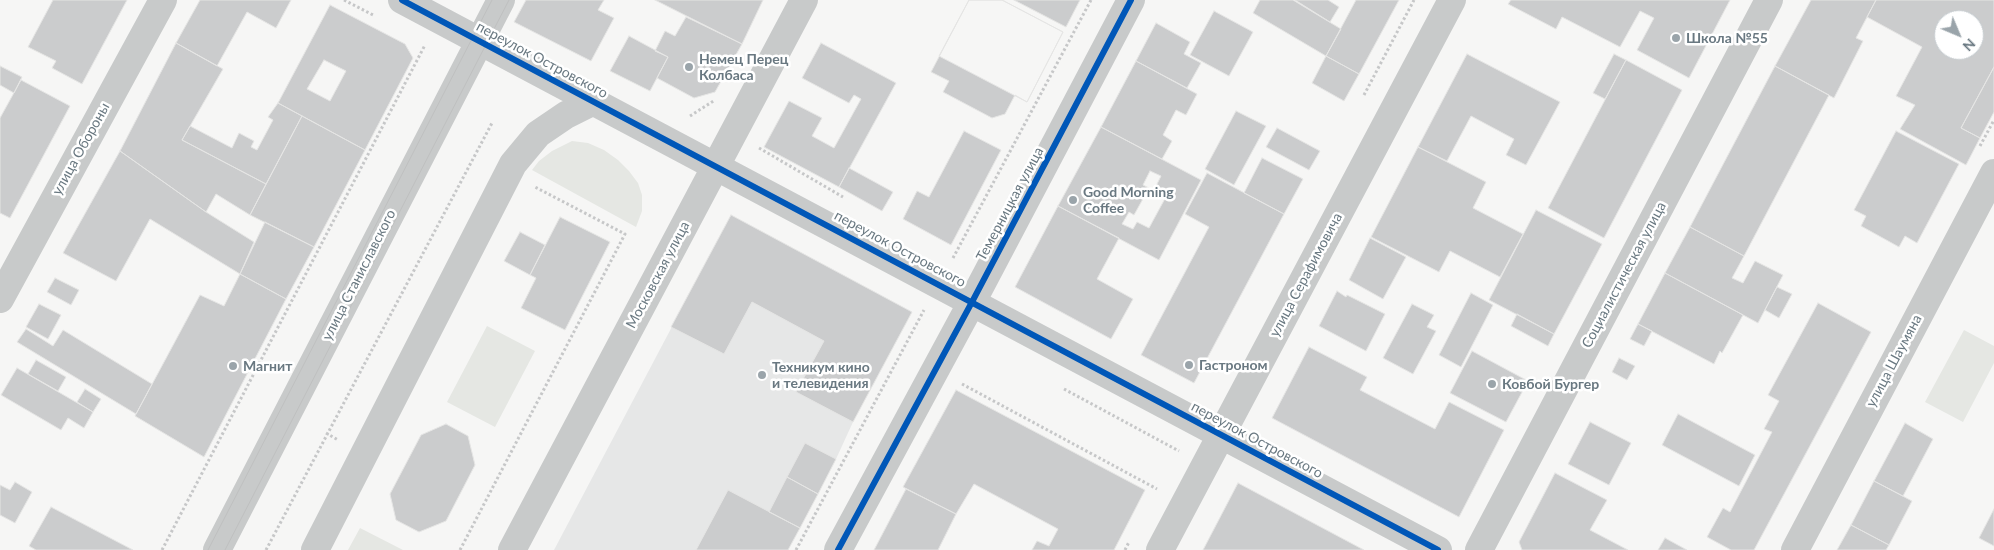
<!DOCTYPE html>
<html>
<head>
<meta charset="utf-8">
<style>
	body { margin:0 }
	#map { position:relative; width:1994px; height:550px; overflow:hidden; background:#f6f6f5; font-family:Lato,sans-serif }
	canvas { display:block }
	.north { position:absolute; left:1934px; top:10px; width:50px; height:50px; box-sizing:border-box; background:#fff; border:1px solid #c3c9cd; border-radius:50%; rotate:135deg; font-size:14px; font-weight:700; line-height:20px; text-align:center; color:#697881 }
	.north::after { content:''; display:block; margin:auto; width:18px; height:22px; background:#9aa4aa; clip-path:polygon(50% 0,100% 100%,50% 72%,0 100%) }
</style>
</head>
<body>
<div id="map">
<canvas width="1994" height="550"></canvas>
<div class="north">N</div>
</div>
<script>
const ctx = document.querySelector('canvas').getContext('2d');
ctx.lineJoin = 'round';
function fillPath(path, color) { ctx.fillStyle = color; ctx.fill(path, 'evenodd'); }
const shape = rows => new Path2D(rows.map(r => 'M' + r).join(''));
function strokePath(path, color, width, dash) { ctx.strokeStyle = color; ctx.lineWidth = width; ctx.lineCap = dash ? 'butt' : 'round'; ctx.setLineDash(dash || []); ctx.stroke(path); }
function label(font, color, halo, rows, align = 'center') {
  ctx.font = font + ' Lato,sans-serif'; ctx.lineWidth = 5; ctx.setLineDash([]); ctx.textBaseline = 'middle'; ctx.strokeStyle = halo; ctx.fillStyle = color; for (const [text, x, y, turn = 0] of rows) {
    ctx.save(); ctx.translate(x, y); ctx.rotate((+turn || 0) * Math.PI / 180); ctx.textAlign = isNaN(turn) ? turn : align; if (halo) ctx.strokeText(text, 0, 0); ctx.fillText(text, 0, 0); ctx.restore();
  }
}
const built = shape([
	[731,215,912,312,853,422,836,459,788,550,554,550]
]);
const green = shape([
	[572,141,588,143,604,150,618,160,629,171,638,183,642,195,642,211,636,227,532,170,539,161,552,151],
	[487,326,535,351,495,427,447,402],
	[1964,330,1994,346,1994,363,1963,422,1925,402],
	[360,528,403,550,348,550]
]);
const building = shape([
	[53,0,127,0,82,84,52,68,56,61,28,47,53,0],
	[200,0,291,0,276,28,247,12,217,66,176,43,200,0],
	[526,0,604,0,598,10,614,18,591,61,514,22,526,0],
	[655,0,763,0,742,44,655,0],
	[969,0,1002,0,1063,32,1027,102,1015,95,1005,114,992,118,943,92,949,81,931,72,969,0],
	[969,0,1002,0,1063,32,1027,102,939,56,969,0],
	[1014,0,1080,0,1066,27,1014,0],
	[1260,0,1293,0,1341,29,1326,56,1253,13,1260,0],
	[1295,0,1328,0,1339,7,1330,22,1295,0],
	[1356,0,1399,0,1359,74,1326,56,1356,0],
	[1511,0,1730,0,1689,78,1637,50,1654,18,1640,11,1620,47,1562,17,1556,29,1508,4,1511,0],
	[1811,0,1876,0,1856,38,1863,41,1834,98,1775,66,1811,0],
	[1876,0,1994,0,1994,67,1961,128,1980,138,1966,165,1900,129,1915,105,1896,96,1922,47,1867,17,1876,0],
	[1944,20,1974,20,1974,50,1944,50,1944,20],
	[330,5,405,44,413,58,365,150,278,103,330,5],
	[324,60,346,71,330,101,307,89,324,60],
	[1214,11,1253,32,1229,76,1190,55,1214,11],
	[686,17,742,44,715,92,694,98,657,78,668,57,655,51,665,31,675,36,686,17],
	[1156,23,1190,42,1184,54,1201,63,1187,88,1136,61,1156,23],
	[629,36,668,57,650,91,610,71,629,36],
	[176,43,223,69,182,140,266,184,250,215,216,194,206,212,120,151,176,43],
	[821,43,896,83,839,187,764,147,789,101,822,118,812,136,834,148,861,99,854,95,849,103,802,78,821,43],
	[1467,54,1560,102,1526,165,1506,155,1514,139,1471,116,1447,161,1418,147,1467,54],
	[1614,54,1626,60,1605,99,1593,93,1614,54],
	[1326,56,1359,74,1344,101,1312,83,1326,56],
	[1626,60,1682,90,1604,238,1548,208,1626,60],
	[1136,61,1197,94,1186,115,1176,110,1163,135,1172,141,1162,159,1101,127,1136,61],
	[0,66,22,77,14,93,0,85,0,66],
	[1775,66,1829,95,1744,256,1690,227,1775,66],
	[1994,67,1994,112,1980,138,1961,128,1994,67],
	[21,80,70,106,10,218,0,213,0,118,21,80],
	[278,103,302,116,266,184,182,140,190,126,232,148,239,133,254,141,251,147,257,150,273,120,268,117,278,103],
	[1236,111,1266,126,1234,185,1205,169,1236,111],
	[302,116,365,150,314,247,250,215,302,116],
	[1101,127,1201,180,1159,260,1058,206,1101,127],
	[1150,171,1161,176,1156,186,1168,193,1149,228,1137,222,1133,229,1122,224,1129,212,1134,215,1149,188,1143,185,1150,171],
	[1277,128,1320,151,1309,170,1266,147,1277,128],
	[964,131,1001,150,951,245,903,219,917,191,929,197,964,131],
	[1896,131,1959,164,1917,243,1905,236,1899,247,1861,226,1866,216,1854,210,1896,131],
	[1418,147,1486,182,1473,208,1523,234,1500,277,1450,251,1439,272,1371,237,1418,147],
	[120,151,206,212,254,242,240,274,150,219,116,281,63,253,120,151],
	[1262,158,1303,179,1284,214,1244,193,1262,158],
	[849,168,893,192,882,211,839,187,849,168],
	[1207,173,1284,214,1194,383,1141,355,1209,227,1185,214,1207,173],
	[1058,206,1119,238,1097,279,1133,299,1111,339,1015,287,1058,206],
	[1536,210,1602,244,1554,334,1489,300,1536,210],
	[731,215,912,312,853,422,796,392,824,341,752,302,724,354,671,327,731,215],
	[560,217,610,242,565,330,521,308,536,278,530,275,560,217],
	[265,222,314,247,286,299,240,274,265,222],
	[1690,227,1744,256,1732,278,1743,283,1755,261,1783,275,1758,323,1665,273,1690,227],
	[520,232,545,245,530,275,504,261,520,232],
	[1370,238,1406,257,1383,299,1349,280,1370,238],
	[1665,273,1743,315,1722,353,1720,351,1714,364,1638,324,1665,273],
	[240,274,286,299,204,457,135,416,200,295,224,306,240,274],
	[55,278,79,290,71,305,47,292,55,278],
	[1777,287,1792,294,1779,318,1765,310,1777,287],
	[1337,291,1346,297,1347,295,1385,314,1366,351,1319,326,1337,291],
	[1471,293,1493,305,1461,367,1439,355,1471,293],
	[1818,303,1871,332,1754,550,1731,550,1707,537,1723,508,1730,512,1772,432,1764,429,1779,401,1768,395,1818,303],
	[39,304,61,315,48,339,26,327,39,304],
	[1412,304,1434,315,1427,327,1436,331,1413,374,1383,358,1412,304],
	[1517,314,1554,334,1548,346,1511,326,1517,314],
	[1638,324,1652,331,1644,346,1630,339,1638,324],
	[26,329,53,346,63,330,152,384,136,414,17,342,26,329],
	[1309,347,1367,377,1360,390,1435,429,1449,402,1504,430,1459,517,1272,418,1309,347],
	[1472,351,1528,381,1506,422,1450,393,1472,351],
	[1619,358,1635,366,1627,380,1612,372,1619,358],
	[36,360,66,377,58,391,28,374,36,360],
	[17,368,93,412,84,428,68,418,61,430,1,395,17,368],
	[85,389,101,399,93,412,77,402,85,389],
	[956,390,1145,490,1114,550,1032,550,1037,541,1049,546,1058,529,974,484,956,514,903,487,956,390],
	[1678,414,1755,455,1739,486,1662,445,1678,414],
	[1590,422,1631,443,1609,485,1568,464,1590,422],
	[1905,423,1933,439,1903,496,1874,481,1905,423],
	[446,424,468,436,475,465,446,521,419,532,396,520,390,494,421,435,446,424],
	[805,443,836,459,818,494,787,477,805,443],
	[1555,473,1607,500,1590,530,1628,550,1522,550,1519,542,1555,473],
	[787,477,818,494,800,528,769,512,787,477],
	[1874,481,1912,501,1889,545,1851,525,1874,481],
	[15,482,32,492,15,523,0,515,0,485,10,490,15,482],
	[1238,483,1364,550,1203,550,1238,483],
	[906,489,956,514,938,550,874,550,906,489],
	[728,490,800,528,788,550,696,550,728,490],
	[51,507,133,550,36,550,29,546,51,507],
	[1994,509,1994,546,1979,538,1994,509],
	[1851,525,1889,545,1886,550,1837,550,1851,525],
	[1665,538,1687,550,1658,550,1665,538]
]);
const path = shape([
	[344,0,375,16],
	[1364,95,1414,0],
	[690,116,715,100],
	[1980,146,1994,120],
	[759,148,843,197],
	[953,258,1091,0],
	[962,384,1157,489],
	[1064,389,1179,451],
	[326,433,338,440],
	[162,550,425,45],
	[266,550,492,123],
	[460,550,625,234,535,187],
	[796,550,924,310],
	[1125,550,1129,542]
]);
const minor = shape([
	[402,0,1438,550],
	[0,299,163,0],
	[217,550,501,0],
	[315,550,513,164,538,134,566,115,592,102],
	[512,550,804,0],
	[838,550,972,302,1131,0],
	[1160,550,1452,0],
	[1479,550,1769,0],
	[1795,550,1994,173]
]);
const tram = shape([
	[208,550,492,0],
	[225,550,509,0]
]);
const cycleway = shape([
	[402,0,1438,550],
	[838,550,972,302,1131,0]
]);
const markers = [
	[1676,38,5,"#9aa4aa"],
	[689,67,5,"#9aa4aa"],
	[1073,200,5,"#9aa4aa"],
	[1189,365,5,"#9aa4aa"],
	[233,366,5,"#9aa4aa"],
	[762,375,5,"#9aa4aa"],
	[1492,384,5,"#9aa4aa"]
];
const poiNames = [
	["Школа №55",1686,38],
	["Немец Перец",699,59],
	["Колбаса",699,75],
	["Good Morning",1083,192],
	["Coffee",1083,208],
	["Гастроном",1199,365],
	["Магнит",243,366],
	["Техникум кино",772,367],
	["и телевидения",772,383],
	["Ковбой Бургер",1502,384]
];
const streetNames = [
	["переулок Островского",542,60,28],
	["улица Обороны",81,149,-61],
	["Темерницкая улица",1010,204,-62],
	["переулок Островского",900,249,28],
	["улица Станиславского",359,275,-63],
	["Московская улица",658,275,-62],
	["улица Серафимовича",1306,275,-62],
	["Социалистическая улица",1624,275,-62],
	["улица Шаумяна",1894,361,-62],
	["переулок Островского",1257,440,28]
];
fillPath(built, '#e6e7e7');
fillPath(green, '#e5e7e3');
fillPath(building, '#cbcccd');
strokePath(building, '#e5e5e4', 1);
strokePath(path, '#c6c7c8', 3, [2.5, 2.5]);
strokePath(minor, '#c8caca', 28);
strokePath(tram, '#bfc0c0', 1);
strokePath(cycleway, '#0057b8', 6);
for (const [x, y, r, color] of markers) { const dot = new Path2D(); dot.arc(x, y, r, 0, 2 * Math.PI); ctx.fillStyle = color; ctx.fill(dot); strokePath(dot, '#fff', 2); }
label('bold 14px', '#697881', '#fff', poiNames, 'left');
label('14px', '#697881', '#fff', streetNames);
</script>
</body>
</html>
